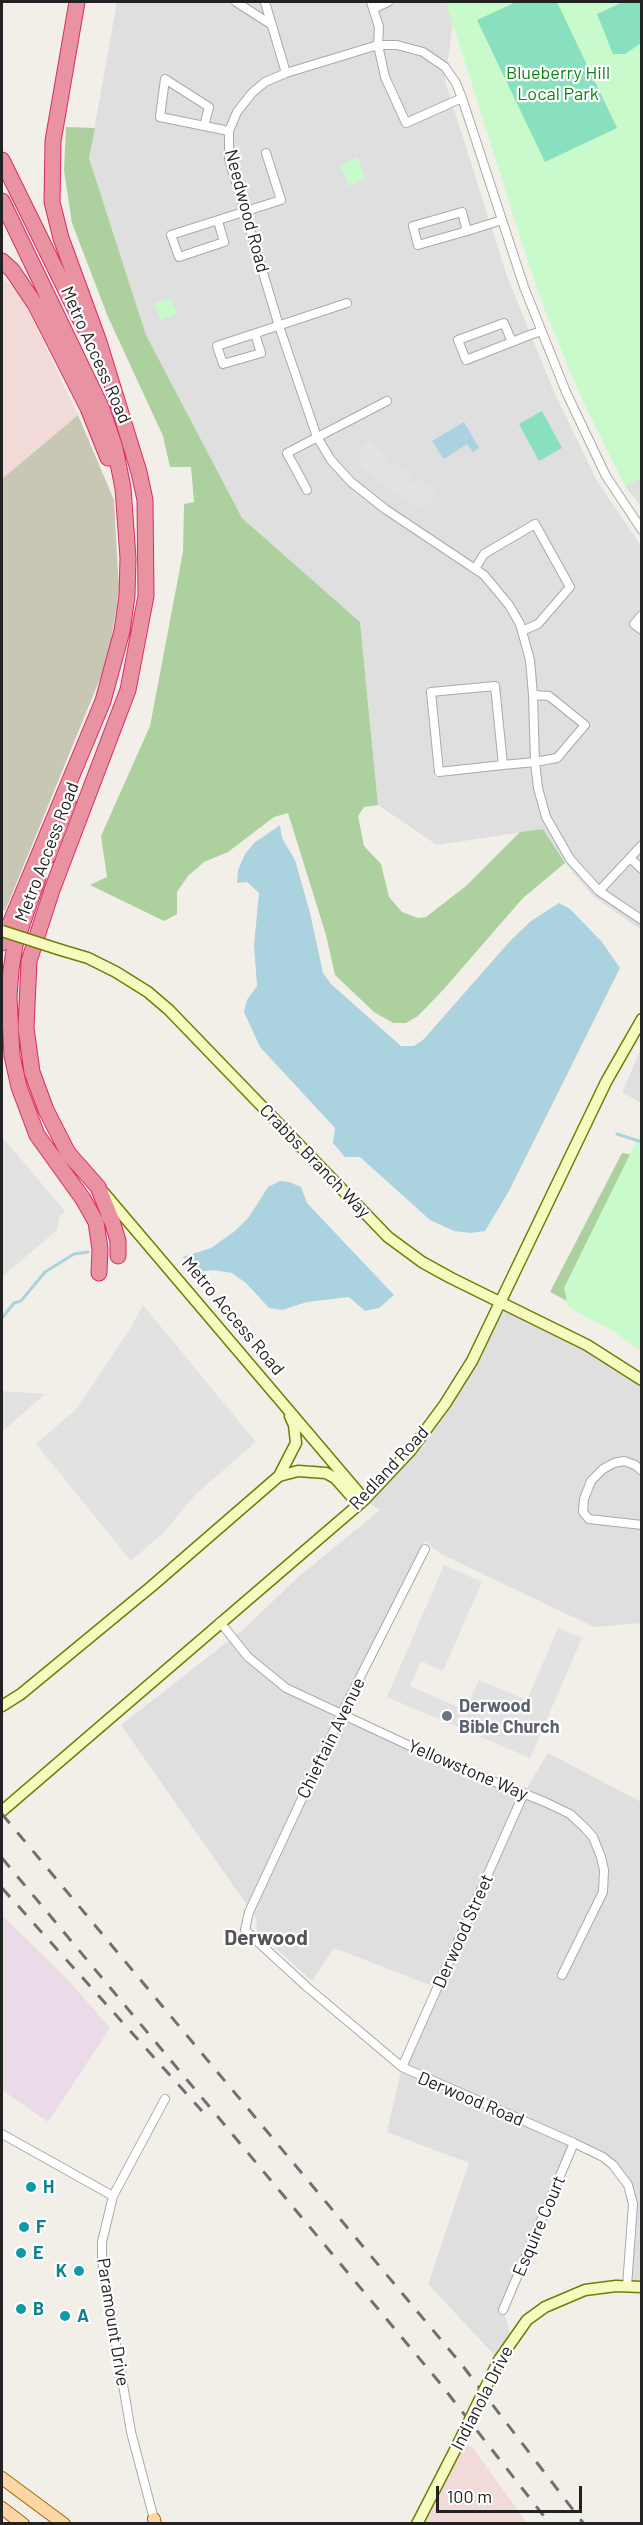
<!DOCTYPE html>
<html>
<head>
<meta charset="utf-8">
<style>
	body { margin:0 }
	#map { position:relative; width:643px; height:2525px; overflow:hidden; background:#f2efe9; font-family:Barlow,sans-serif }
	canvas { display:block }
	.frame { position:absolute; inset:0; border:3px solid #222; pointer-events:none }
	.scale { position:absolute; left:436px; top:2486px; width:146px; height:27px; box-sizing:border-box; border:3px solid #222; border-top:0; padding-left:8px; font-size:18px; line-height:21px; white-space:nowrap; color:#222; -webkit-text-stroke:4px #fff; paint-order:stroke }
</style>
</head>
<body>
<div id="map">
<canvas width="643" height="2525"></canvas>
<div class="frame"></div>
<div class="scale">100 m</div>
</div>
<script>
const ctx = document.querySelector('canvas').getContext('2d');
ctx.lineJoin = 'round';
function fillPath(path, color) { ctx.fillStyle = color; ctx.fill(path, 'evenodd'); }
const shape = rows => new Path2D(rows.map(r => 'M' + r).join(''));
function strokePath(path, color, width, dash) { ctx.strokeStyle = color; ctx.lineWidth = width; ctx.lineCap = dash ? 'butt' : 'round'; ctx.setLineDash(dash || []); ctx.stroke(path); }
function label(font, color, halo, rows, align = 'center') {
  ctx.font = font + ' Barlow,sans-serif'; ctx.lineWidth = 4.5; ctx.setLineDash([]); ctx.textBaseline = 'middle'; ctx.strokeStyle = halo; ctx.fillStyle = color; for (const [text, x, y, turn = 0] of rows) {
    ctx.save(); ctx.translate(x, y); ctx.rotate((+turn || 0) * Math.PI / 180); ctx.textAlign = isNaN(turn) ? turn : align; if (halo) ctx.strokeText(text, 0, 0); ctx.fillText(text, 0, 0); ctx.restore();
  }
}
const residential = shape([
	[117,2,447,2,453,21,445,81,507,276,554,392,596,479,641,546,641,930,593,896,565,863,543,829,437,845,378,805,360,622,242,518,146,335,89,158],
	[641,478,641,506,625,486],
	[641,1049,641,1103,622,1092],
	[501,1301,641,1380,641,1623,594,1627,441,1554,425,1541,341,1715,524,1793,548,1753,641,1802,641,2287,627,2286,633,2204,628,2185,613,2165,575,2143,503,2309,512,2340,499,2360,428,2284,469,2163,387,2132,402,2067,438,1988,334,1948,312,1981,257,1931,256,1918,121,1725,245,1628,297,1578,380,1510,364,1500,445,1404]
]);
const commercial = shape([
	[2,277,21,295,78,415,2,479],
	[460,2439,473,2448,527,2523,417,2524]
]);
const industrial = shape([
	[2,1915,70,1982,110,2028,48,2122,2,2090]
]);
const construction = shape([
	[78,415,114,500,119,591,108,659,5,911,2,910,2,479]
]);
const forest = shape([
	[66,127,95,128,89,158,146,335,242,518,360,622,378,805,364,807,358,816,364,846,381,864,389,897,402,912,418,918,426,917,466,886,520,832,543,829,565,863,523,898,443,990,418,1016,406,1023,393,1023,374,1012,335,975,326,935,288,813,274,817,228,852,204,862,188,876,177,892,177,914,164,921,90,885,107,877,101,836,150,726,183,552,184,504,194,502,191,467,170,467,163,436,108,317,72,223,64,171],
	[622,1153,641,1156,573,1304,550,1292]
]);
const park = shape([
	[446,2,641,2,642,478,625,486,582,399,547,316,528,262],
	[357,157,366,179,349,186,340,165],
	[170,298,177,314,160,320,154,303],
	[641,1132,641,1351,613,1331,568,1307,564,1288]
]);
const pitch = shape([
	[516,2,557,2,617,128,545,162,477,20],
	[623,2,641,2,641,43,625,54,613,54,597,14],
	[542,411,562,448,539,461,519,424]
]);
const parking = shape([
	[369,440,390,459,386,464,389,467,394,463,412,475,409,481,413,484,417,479,436,491,427,507,422,505,418,510,373,477,356,462,361,457,357,452],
	[2,1137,65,1211,59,1218,57,1230,2,1277],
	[143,1305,256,1442,196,1494,163,1533,131,1561,36,1444,76,1409,131,1327],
	[2,1391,45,1394,2,1432],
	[444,1565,482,1582,443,1671,421,1661,410,1686,465,1710,479,1680,527,1700,558,1628,582,1638,530,1758,387,1697]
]);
const water = shape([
	[464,422,479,448,473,452,467,444,444,459,432,441],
	[280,825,282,838,295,860,310,913,323,973,331,984,401,1046,414,1046,424,1039,510,941,531,921,559,903,570,909,602,942,620,968,509,1191,485,1231,470,1233,454,1231,430,1220,360,1157,345,1157,333,1143,335,1128,260,1047,244,1012,247,1000,257,986,254,945,259,893,247,882,237,883,238,870,245,854,254,843],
	[280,1181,289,1182,301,1187,307,1203,394,1295,379,1308,365,1311,349,1297,307,1302,282,1310,269,1308,246,1283,232,1273,213,1270,194,1272,183,1257,211,1248,235,1231,249,1217,268,1187]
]);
const stream = shape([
	[617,1134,642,1142],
	[2,1318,14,1303,21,1301,45,1272,74,1254,88,1252]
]);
const street = shape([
	[236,2,272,25],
	[265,2,286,73],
	[371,2,379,27,378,45,385,77,406,123,462,98],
	[373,9,388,2],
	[204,126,209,107,165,79,160,117,229,131],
	[218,221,224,242,179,257,171,235,281,200,266,153],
	[467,231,462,212,413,226,418,245,467,231,502,220],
	[255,334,261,353,223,364,217,346,347,303],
	[512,342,504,323,458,340,466,360,512,342,527,336,541,331],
	[307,490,287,453,387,401],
	[642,530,606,476,566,392,524,287,462,98,456,83,445,67,423,52,397,45,378,45,286,73,265,82,252,93,237,112,229,131,229,159,279,326,317,437,331,460,351,482,385,509,484,575,509,605,520,624,530,660,533,695,535,762,538,788,546,817,570,859,599,891,642,920],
	[475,569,484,554,535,524,570,587,538,624,522,631],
	[642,615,634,624,642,630],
	[503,765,495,686,431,692,439,772,503,765,535,762,557,758,585,725,549,696,533,695],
	[630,858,642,869],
	[599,891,642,845],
	[642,1471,635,1465,624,1461,614,1463,603,1469,591,1481,584,1499,583,1512,589,1519,642,1525],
	[425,1549,341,1715,249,1912,245,1930,307,1987,402,2067,574,2143,603,2157,613,2165,628,2185,633,2204,627,2286],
	[220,1622,248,1657,286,1688,440,1760,545,1802,570,1814,585,1828,593,1837,601,1857,604,1870,603,1892,562,1975],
	[402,2067,524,1793],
	[2,2134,113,2196],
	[503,2310,574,2143],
	[154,2519,131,2432,102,2260,102,2242,113,2196,165,2099]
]);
const secondary = shape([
	[61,950,88,958,116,972,148,992,169,1010,388,1237,422,1262,451,1278,587,1345,642,1380],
	[104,1193,364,1499],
	[279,1476,296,1443,294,1425,290,1416],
	[2,1706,21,1694,152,1586,279,1476,298,1471,326,1473,335,1478,358,1504],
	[2,1811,364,1500,411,1450,445,1404,472,1361,606,1082,642,1019],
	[499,2360,527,2320,545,2307,585,2290,616,2286,642,2287],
	[417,2524,455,2450]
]);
const primary = shape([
	[2,2478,64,2524],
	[2,2508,23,2524],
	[154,2519,155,2524]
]);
const highway = shape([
	[77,2,53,141,52,202,61,238,99,342,139,472,145,500,146,596,128,690,52,890,29,961,26,1028,32,1072,46,1110,68,1153,98,1187,113,1224,118,1241,118,1256],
	[2,160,84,327],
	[2,201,102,409,115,448,123,488,128,558,127,596,122,631,103,701,2,943],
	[2,261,12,270,35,304,88,408,108,458],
	[48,856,68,803],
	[38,878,15,945,11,970,9,997,12,1056,19,1087,37,1135,83,1199,96,1222,100,1249,99,1273]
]);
const rail = shape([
	[2,1814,462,2365,584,2524],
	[2,1858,439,2382,550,2524],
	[2,1888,202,2111]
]);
const secondaryBridge = shape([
	[2,931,61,950],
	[455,2450,499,2360]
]);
const markers = [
	[447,1716,6,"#6b7280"],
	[31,2187,6,"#0f9aa8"],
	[24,2227,6,"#0f9aa8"],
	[21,2253,6,"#0f9aa8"],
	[79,2271,6,"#0f9aa8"],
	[21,2309,6,"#0f9aa8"],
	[65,2316,6,"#0f9aa8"]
];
const parkNames = [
	["Blueberry Hill",558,73],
	["Local Park",558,94]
];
const streetNames = [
	["Needwood Road",247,211,75],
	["Metro Access Road",96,355,66],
	["Metro Access Road",47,852,-69],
	["Crabbs Branch Way",315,1161,46],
	["Metro Access Road",233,1316,50],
	["Redland Road",389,1468,-47],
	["Chieftain Avenue",331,1738,-64],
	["Yellowstone Way",468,1770,23],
	["Derwood Street",463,1931,-66],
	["Derwood Road",471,2099,23],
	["Esquire Court",539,2226,-67],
	["Paramount Drive",113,2322,81],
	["Indianola Drive",482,2398,-63]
];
const worshipNames = [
	["Derwood",459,1706],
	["Bible Church",459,1727]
];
const cultureNames = [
	["H",43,2187],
	["F",36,2227],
	["E",33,2253],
	["K",67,2271,"right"],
	["B",33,2309],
	["A",77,2316]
];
const quarterNames = [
	["Derwood",266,1938]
];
fillPath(residential, '#e0dfdf');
fillPath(commercial, '#f2dad9');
fillPath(industrial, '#ebdbe8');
fillPath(construction, '#c7c7b4');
fillPath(forest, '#add19e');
fillPath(park, '#c8facc');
fillPath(pitch, '#88e0be');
fillPath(parking, '#e2e2e2');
fillPath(water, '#aad3df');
strokePath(stream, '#aad3df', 3);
strokePath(street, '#a9a9a9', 10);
strokePath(secondary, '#707d05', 13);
strokePath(primary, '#a06b00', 14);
strokePath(highway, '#dc2a67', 17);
strokePath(street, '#fff', 8);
strokePath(secondary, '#f7fabf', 10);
strokePath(primary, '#fcd6a4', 12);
strokePath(highway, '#e892a2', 15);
strokePath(rail, '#707070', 3, [12, 12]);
strokePath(secondaryBridge, '#707d05', 13, []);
strokePath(secondaryBridge, '#f7fabf', 10);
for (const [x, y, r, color] of markers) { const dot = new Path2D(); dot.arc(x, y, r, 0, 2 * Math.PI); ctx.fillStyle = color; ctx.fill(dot); strokePath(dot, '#fff', 2); }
label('18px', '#0c8416', '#fff', parkNames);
label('18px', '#222', '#fff', streetNames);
label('bold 18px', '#5b616d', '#fff', worshipNames, 'left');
label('bold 18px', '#0d838f', '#fff', cultureNames, 'left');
label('bold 21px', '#555', '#fff', quarterNames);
</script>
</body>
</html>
